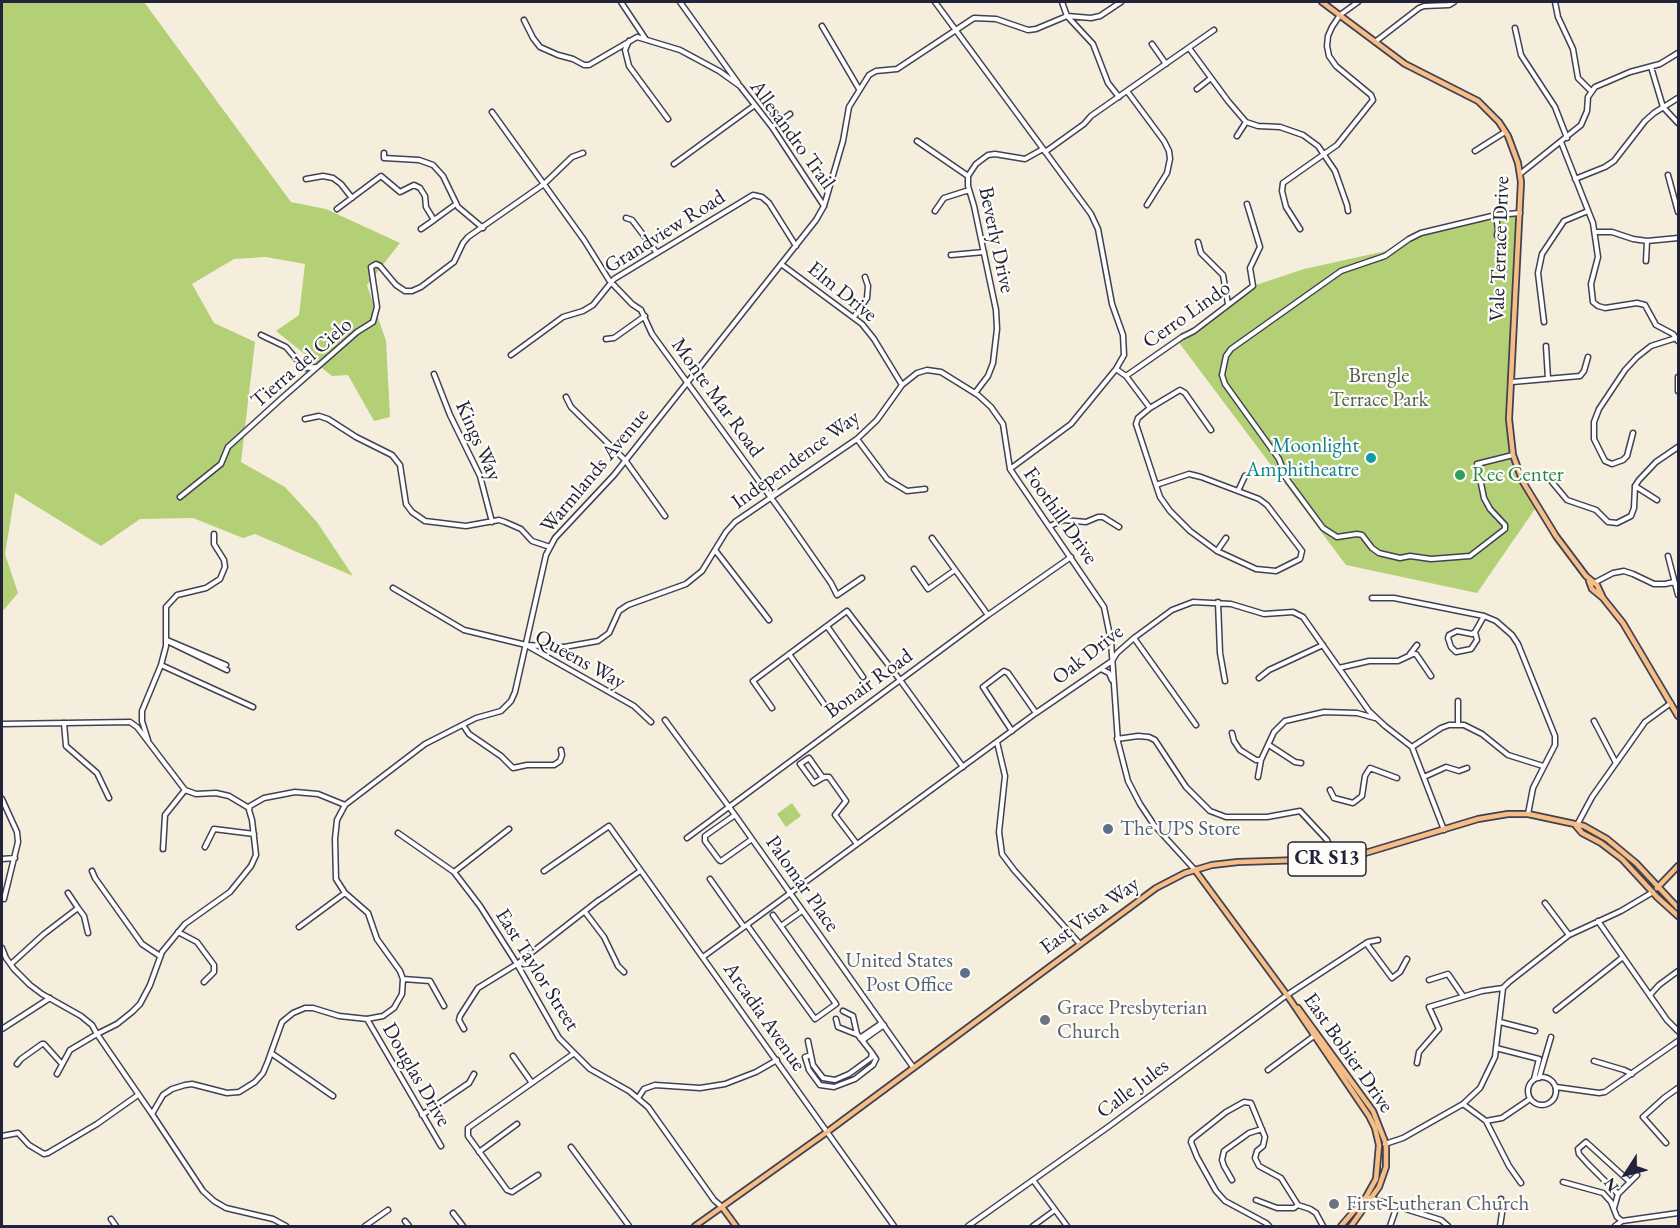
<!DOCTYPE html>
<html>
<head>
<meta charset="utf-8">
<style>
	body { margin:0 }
	#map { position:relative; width:1680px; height:1228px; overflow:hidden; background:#f6eedc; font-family:"EB Garamond",serif }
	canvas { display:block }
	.frame { position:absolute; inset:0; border:3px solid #22223b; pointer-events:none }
	.north { position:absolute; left:1596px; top:1144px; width:60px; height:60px; -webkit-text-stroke:4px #fdfcf7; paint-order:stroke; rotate:234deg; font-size:16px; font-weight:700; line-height:24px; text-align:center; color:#22223b }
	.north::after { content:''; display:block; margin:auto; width:21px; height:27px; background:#22223b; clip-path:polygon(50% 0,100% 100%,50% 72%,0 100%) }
</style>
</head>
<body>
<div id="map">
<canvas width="1680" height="1228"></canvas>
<div class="frame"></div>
<div class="north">N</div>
</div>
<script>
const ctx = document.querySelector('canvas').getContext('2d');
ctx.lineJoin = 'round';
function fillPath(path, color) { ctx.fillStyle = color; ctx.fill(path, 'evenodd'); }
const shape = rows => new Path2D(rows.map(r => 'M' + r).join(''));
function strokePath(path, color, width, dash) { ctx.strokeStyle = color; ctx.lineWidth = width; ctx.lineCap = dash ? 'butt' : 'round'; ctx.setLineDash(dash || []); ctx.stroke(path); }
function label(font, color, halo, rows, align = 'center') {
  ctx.font = font + ' "EB Garamond",serif'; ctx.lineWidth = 4.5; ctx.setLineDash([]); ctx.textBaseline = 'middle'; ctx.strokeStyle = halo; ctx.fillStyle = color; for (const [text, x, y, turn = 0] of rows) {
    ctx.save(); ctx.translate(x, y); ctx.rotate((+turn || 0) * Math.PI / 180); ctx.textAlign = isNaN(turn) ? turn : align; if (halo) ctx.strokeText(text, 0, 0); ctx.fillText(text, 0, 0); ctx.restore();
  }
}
const green = shape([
	[2,2,144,2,291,202,326,209,400,243,367,285,386,341,390,417,374,421,348,375,332,376,276,331,299,315,305,264,266,257,234,259,192,284,214,323,255,342,241,462,285,487,317,522,353,576,255,534,243,538,193,518,140,519,101,546,15,493,5,554,18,593,2,612],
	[1513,211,1520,211,1509,424,1517,468,1537,506,1477,593,1346,565,1177,340,1253,286,1304,269,1395,249,1423,232],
	[792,803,801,816,786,827,777,814]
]);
const minor = shape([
	[621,2,645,38],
	[680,2,738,83],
	[935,2,1091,214,1098,229,1112,304,1123,335,1124,355,1116,369,1071,424,1010,469,1104,607,1111,641,1118,742,1128,781,1140,804,1154,825,1195,870],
	[1062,2,1067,16,1093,44,1108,83,1119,97],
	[1555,2,1558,17,1573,49,1578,78,1591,91],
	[524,20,533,38,540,47,558,55,573,59,584,65,589,65,637,37,680,50,719,71,740,86,772,127,824,206],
	[822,26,859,89],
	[1515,28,1521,55,1555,107,1567,138],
	[629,41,625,50,629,66,668,119],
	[1375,42,1419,8,1424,6,1449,5,1454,2],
	[1152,44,1166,64],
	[1189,48,1228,101,1246,122,1258,126,1280,127,1303,135,1318,146,1335,171,1347,205,1348,211],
	[1651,67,1663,107,1678,123],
	[1197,89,1211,78],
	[1127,91,1164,141,1169,151,1170,159,1167,173,1147,205],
	[492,112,584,240,609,280,632,304,641,310,652,334,785,517,831,583,837,595,862,578],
	[772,127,790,114],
	[1237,136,1246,122],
	[917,141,968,176],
	[1561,142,1593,223,1598,257,1591,284,1593,302,1598,306,1605,308,1637,303,1645,305,1656,325,1673,334,1678,341],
	[1475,151,1505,132],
	[1045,152,1084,124,1091,116,1214,30],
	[384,153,384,158,419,160,433,165,443,176,458,207,483,228],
	[674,164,755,105],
	[1520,174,1581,125,1587,111,1588,97,1595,87,1630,72,1660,64,1678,53],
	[1668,175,1678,212],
	[306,179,323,176,333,178,341,184,352,198],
	[1575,179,1605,167,1614,161,1645,121,1654,113,1678,98],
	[337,209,381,176,400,192,414,185,420,188,425,196,426,207,434,220,456,204],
	[935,211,944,198,969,190],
	[1496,215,1498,230,1497,235],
	[626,218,632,220,657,253],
	[421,229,434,220],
	[1300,229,1286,207,1282,191,1283,183,1337,145,1373,100,1371,95,1336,66,1329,56,1327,46,1328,36,1332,27,1340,15,1358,2],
	[1595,232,1612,232,1633,239,1647,241,1678,238],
	[1198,242,1201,253,1223,275,1228,304],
	[951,255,984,252],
	[1646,261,1647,241],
	[781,264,862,324,874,339,902,385],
	[854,317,867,298,868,286,865,277],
	[1544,322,1538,273,1542,254,1564,221,1588,211],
	[261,335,286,347,304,368,316,367],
	[606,339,614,338,645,316],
	[1546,346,1548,379],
	[511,355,563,317,583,311,593,305,614,279,753,195,762,197,769,203,796,246],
	[1116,369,1126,376,1150,408],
	[434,374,450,415,480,476,492,522],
	[1126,376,1182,337,1194,331,1253,286,1250,268,1260,247,1247,204],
	[1678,377,1678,391],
	[1512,382,1580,376,1584,371,1588,357],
	[975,393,988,376,993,363,997,329,996,310,974,206,968,186,968,176,976,164,988,155,995,154,1025,159,1043,149],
	[566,397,571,407,625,460,665,516],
	[305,419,319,416,328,419,356,437,392,455,400,465,406,504,412,512,425,521,466,526,499,520,505,522,521,529,532,541,550,547],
	[1633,433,1627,456,1623,460,1612,464,1605,461,1594,439,1594,422,1599,409,1625,370,1637,357,1651,346,1676,338],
	[857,439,887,479,907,491,925,489],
	[1513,455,1477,464,1484,498,1490,509,1505,525,1505,529,1470,556,1431,559,1410,556,1400,558,1379,553,1372,548,1362,535,1357,534,1337,537,1323,528,1286,478,1279,459,1225,384,1222,375,1226,356,1231,349,1341,271,1385,256,1409,239,1421,233,1496,215,1520,213],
	[1552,482,1567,500,1596,510,1608,522,1617,523,1631,516,1634,508,1635,486,1639,480,1656,462,1678,447],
	[1156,485,1189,474,1201,477,1259,499,1267,505,1302,551,1300,559,1276,571,1256,569,1217,551,1190,531,1170,511,1160,497,1156,485,1136,424,1138,418,1150,408,1180,390,1185,393,1211,430],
	[1635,486,1657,500],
	[1238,491,1245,476],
	[180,497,221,464,228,447,282,398,357,332,373,322,377,307,371,267,376,264,380,266,396,285,405,291,412,291,421,287,454,262,463,243,468,237,544,184,572,157,583,153],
	[1050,526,1063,520,1086,522,1098,517,1103,517,1119,527],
	[932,538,988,615],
	[715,550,769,620],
	[1217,551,1226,538],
	[1668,556,1678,595],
	[914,569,928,589,955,570],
	[1594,583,1613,573,1624,571,1633,574,1654,584,1665,584,1674,582],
	[393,588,464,630,526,645,634,706,651,722],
	[1372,598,1394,598,1484,616,1496,621,1512,635,1518,644,1555,736,1555,745,1533,788,1528,814],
	[1218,602,1220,653,1225,681],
	[827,626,863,677],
	[1475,632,1472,634,1457,631,1449,635,1448,638,1451,647,1456,652,1471,649,1477,640,1475,632,1484,616],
	[1134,638,1196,725],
	[167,640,226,665],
	[167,641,227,670],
	[526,645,564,647,598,641,609,633,619,611,628,605,686,584,702,571,726,532,735,522,857,439,877,420,902,385,917,373,927,370,941,372,978,395,991,407,1003,424,1010,469],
	[789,654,824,704],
	[1410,654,1417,645],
	[161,665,253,707],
	[1339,668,1369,661,1398,661,1413,654,1416,654,1431,676],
	[1101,669,1109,673,1112,680],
	[1259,678,1269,670,1323,645],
	[772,708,753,681,847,611,900,680,963,767],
	[665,720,735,815,913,1067],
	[1594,721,1616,763],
	[64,723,66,746,97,773,109,798],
	[2,724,130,722,137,727,185,790,196,794,216,793,229,796,249,808],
	[463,725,469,734,501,756,513,768,527,765,554,765,560,761,562,755,561,750],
	[1458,725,1458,701],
	[1012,731,983,687,1004,671,1008,673,1036,713],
	[1232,733,1234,741,1240,750,1256,760,1261,760],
	[1117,739,1138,736,1149,737,1155,740,1186,787,1210,811,1226,817,1267,817,1300,811,1327,840,1331,849,1330,859],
	[148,740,142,721,142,711,161,665,166,646,166,607,177,595,206,588,220,579,225,567,224,560,214,544,214,534],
	[997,742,1005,776,999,832,1002,854,1014,870,1080,944],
	[1269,745,1295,762,1301,763],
	[1412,747,1441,728,1449,725,1464,725,1482,734,1508,755,1543,766],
	[1258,777,1261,760,1274,732,1285,721,1324,712,1357,713,1375,718],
	[1424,777,1446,767,1459,771,1467,768],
	[823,778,809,758,800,764,814,783,824,777,829,777,846,801,835,815,857,844],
	[1330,790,1334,798,1353,803,1362,796,1365,776,1370,768,1397,778],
	[2,799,17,832,18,842,4,899],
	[735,815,705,836,705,841,719,860,721,861,752,839],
	[1577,825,1592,797,1645,722,1671,703],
	[398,833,454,872,480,906,517,964,559,1038,590,1069,629,1091,648,1107,714,1200,722,1207],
	[687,838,988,615,1071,557],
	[205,847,214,829,254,834],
	[163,849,165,815,185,790],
	[2,859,15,858],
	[92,871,95,878,142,944,160,956],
	[544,871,609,826,894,1226],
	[454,872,509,829],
	[710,879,744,927],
	[601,899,640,871],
	[1545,903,1569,935],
	[78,908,84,916,88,933],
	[585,912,604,937,618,966,624,972],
	[1598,921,1667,1020,1678,1031],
	[747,925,815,1019,836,1004,773,915],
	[781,926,802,911],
	[299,927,345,893],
	[178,932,197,942,214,965,214,972,204,982],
	[1366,943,1392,978,1400,972,1407,959],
	[2,948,6,958,14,969,30,985,42,994,81,1016,92,1025,97,1034,70,1050,57,1074],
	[703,957,1036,713,1112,661,1117,653,1134,638,1172,610,1193,602,1231,604,1264,614,1293,612,1303,617,1369,711,1385,726,1412,747,1444,830],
	[11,964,44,934,78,908,68,893],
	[403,979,430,981,444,1006],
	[1429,980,1448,974,1463,996],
	[1650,995,1659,985,1678,971],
	[1556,1010,1623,957],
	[843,1011,853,1016,857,1034],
	[367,1019,441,1146],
	[836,1019,838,1027,858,1035,872,1053],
	[1500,1022,1535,1031],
	[2,1029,50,998],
	[464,1029,459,1020,460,1016,478,988,517,964,599,900],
	[860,1038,882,1023],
	[863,1040,884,1025],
	[808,1041,813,1065,823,1078,835,1080,849,1074,871,1058,872,1053,876,1059,873,1065,855,1079,834,1087,820,1085,809,1070,805,1057,811,1055],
	[1496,1048,1539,1059,1534,1079],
	[271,1053,333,1096],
	[513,1056,532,1083],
	[1594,1061,1624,1070,1632,1074],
	[1417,1063,1419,1052,1439,1029,1429,1007,1482,991,1503,988],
	[17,1064,21,1059,42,1044,44,1044,62,1064],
	[1268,1070,1314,1036],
	'1528 1091a14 14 0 1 1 28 0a14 14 0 1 1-28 0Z',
	[1539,1078,1551,1037],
	[1556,1087,1599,1093,1605,1092,1678,1041],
	[638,1098,644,1089,655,1085,700,1088,725,1084,756,1072,777,1060],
	[1463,1104,1486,1121,1502,1118,1530,1099],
	[152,1114,97,1034,117,1024,132,1012,140,1004,150,985,162,952,185,924,230,892,251,866,256,855,252,820,249,810,250,806,264,798,295,792,318,794,345,805],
	[422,1115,469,1083,474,1074],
	[1486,1121,1509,1166,1521,1183],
	[2,1136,18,1133,29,1145,44,1154,48,1153,97,1124,138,1095],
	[1666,1143,1643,1117,1664,1098,1678,1088],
	[1385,1144,1403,1138,1463,1104,1480,1088,1495,1057,1503,988,1509,982,1569,935,1621,911,1653,892],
	[571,1147,629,1226],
	[479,1152,517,1124],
	[538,1175,512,1192,507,1190,468,1136,468,1128,573,1054],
	[1033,1180,1067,1226],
	[1232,1180,1224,1166,1222,1160,1224,1151,1249,1133,1262,1129],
	[1563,1182,1603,1193,1611,1202,1617,1217,1622,1221,1678,1213],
	[1618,1194,1588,1164,1579,1154,1578,1149,1586,1142,1630,1182],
	[1370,1198,1441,1220,1448,1226],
	[1256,1200,1277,1208,1294,1208,1298,1205,1310,1209,1316,1213,1323,1226],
	[1614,1208,1618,1194,1637,1175],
	[453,1213,463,1226],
	[111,1219,116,1226],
	[405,1221,409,1226],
	[286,1226,273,1219,226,1208,214,1201,203,1191,152,1114,163,1095,172,1089,185,1085,192,1084,227,1093,239,1092,255,1082,263,1073,268,1061,282,1022,293,1013,305,1008,313,1008,339,1016,367,1019,383,1016,394,1008,402,994,403,979,400,971,377,939,368,913,345,893,336,879,335,839,337,820,345,805,425,744,476,718,501,711,511,701,515,692,546,555,555,538,614,475,816,220,824,206,843,141,849,107,869,75,876,71,897,69,974,18,996,19,1028,30,1036,29,1067,16,1091,18,1100,16,1121,2],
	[365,1226,388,1210],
	[968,1226,1108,1127,1287,995,1368,942,1378,940],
	[1033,1226,1055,1210],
	[1269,1226,1266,1223,1225,1201,1216,1191,1197,1157,1191,1142,1192,1139,1226,1112,1244,1102,1251,1103,1265,1137,1263,1146,1257,1151,1255,1158,1259,1166,1281,1178,1298,1205],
	[1390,1226,1397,1206],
	[1500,1226,1502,1213,1501,1199],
	[1615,1226,1622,1221]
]);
const major = shape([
	[1322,2,1405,64,1478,101,1499,122,1508,136,1518,163,1521,182,1509,419,1513,455,1523,482,1556,536,1586,576,1597,585,1603,598],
	[1589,581,1592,589,1603,598,1623,623,1678,716],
	[1576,826,1582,833,1601,843,1622,859,1657,897,1678,916],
	[1195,870,1287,995,1369,1116,1375,1128,1379,1145,1376,1179,1366,1197,1341,1226],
	[1657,888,1678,866],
	[1298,1008,1373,1111,1386,1144,1386,1167,1379,1187,1351,1226],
	[722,1207,736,1226],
	[695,1226,827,1132,1156,888,1185,873,1212,865,1238,862,1334,859,1362,854,1478,819,1508,814,1528,814,1584,826,1607,839,1636,863,1678,908]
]);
const markers = [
	[1371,458,6,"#0f9aa8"],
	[1460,475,6,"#2e9e5b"],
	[1108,829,6,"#5c6f8a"],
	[965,973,6,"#5c6f8a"],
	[1045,1020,6,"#6b7280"],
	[1334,1204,6,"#6b7280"]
];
const shields = [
	[1327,859,78]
];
const shieldNames = [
	["CR S13",1327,859]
];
const streetNames = [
	["Allesandro Trail",792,135,54],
	["Grandview Road",665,232,-32],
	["Beverly Drive",996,240,78],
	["Vale Terrace Drive",1500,249,-88],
	["Elm Drive",842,292,39],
	["Cerro Lindo",1187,315,-35],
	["Tierra del Cielo",302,363,-41],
	["Monte Mar Road",717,398,54],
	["Kings Way",478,441,66],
	["Independence Way",796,460,-36],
	["Warmlands Avenue",595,471,-50],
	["Foothill Drive",1060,516,55],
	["Oak Drive",1088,655,-38],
	["Queens Way",580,660,29],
	["Bonair Road",869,684,-36],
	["Palomar Place",802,884,55],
	["East Vista Way",1090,916,-36],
	["East Taylor Street",537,970,58],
	["Arcadia Avenue",764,1017,55],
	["East Bobier Drive",1348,1053,55],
	["Douglas Drive",416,1075,60],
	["Calle Jules",1133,1089,-37]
];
const parkNames = [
	["Brengle",1379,376],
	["Terrace Park",1379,400]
];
const cultureNames = [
	["Moonlight",1359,446],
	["Amphitheatre",1359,470]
];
const leisureNames = [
	["Rec Center",1472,475]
];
const serviceNames = [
	["The UPS Store",1120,829],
	["United States",953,961,"right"],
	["Post Office",953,985,"right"]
];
const worshipNames = [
	["Grace Presbyterian",1057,1008],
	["Church",1057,1032],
	["First Lutheran Church",1346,1204]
];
fillPath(green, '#b4d076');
strokePath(minor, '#424153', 7);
strokePath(major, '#424153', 8);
strokePath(minor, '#fff', 4);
strokePath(major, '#f6be87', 4.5);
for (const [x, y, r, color] of markers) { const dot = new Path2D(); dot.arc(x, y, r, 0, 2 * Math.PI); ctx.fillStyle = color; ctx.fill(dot); strokePath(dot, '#fdfcf7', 2); }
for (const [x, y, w] of shields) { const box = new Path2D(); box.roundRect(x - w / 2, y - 17, w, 34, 4.5); ctx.fillStyle = '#fdfcf7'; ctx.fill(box); strokePath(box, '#22223b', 1.5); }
label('bold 20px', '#22223b', null, shieldNames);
label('21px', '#22223b', '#fdfcf7', streetNames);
label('21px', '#555f50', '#fdfcf7', parkNames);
label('21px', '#0d838f', '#fdfcf7', cultureNames, 'right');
label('21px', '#27864d', '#fdfcf7', leisureNames, 'left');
label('21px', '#4e5e75', '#fdfcf7', serviceNames, 'left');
label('21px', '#5b616d', '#fdfcf7', worshipNames, 'left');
</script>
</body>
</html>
